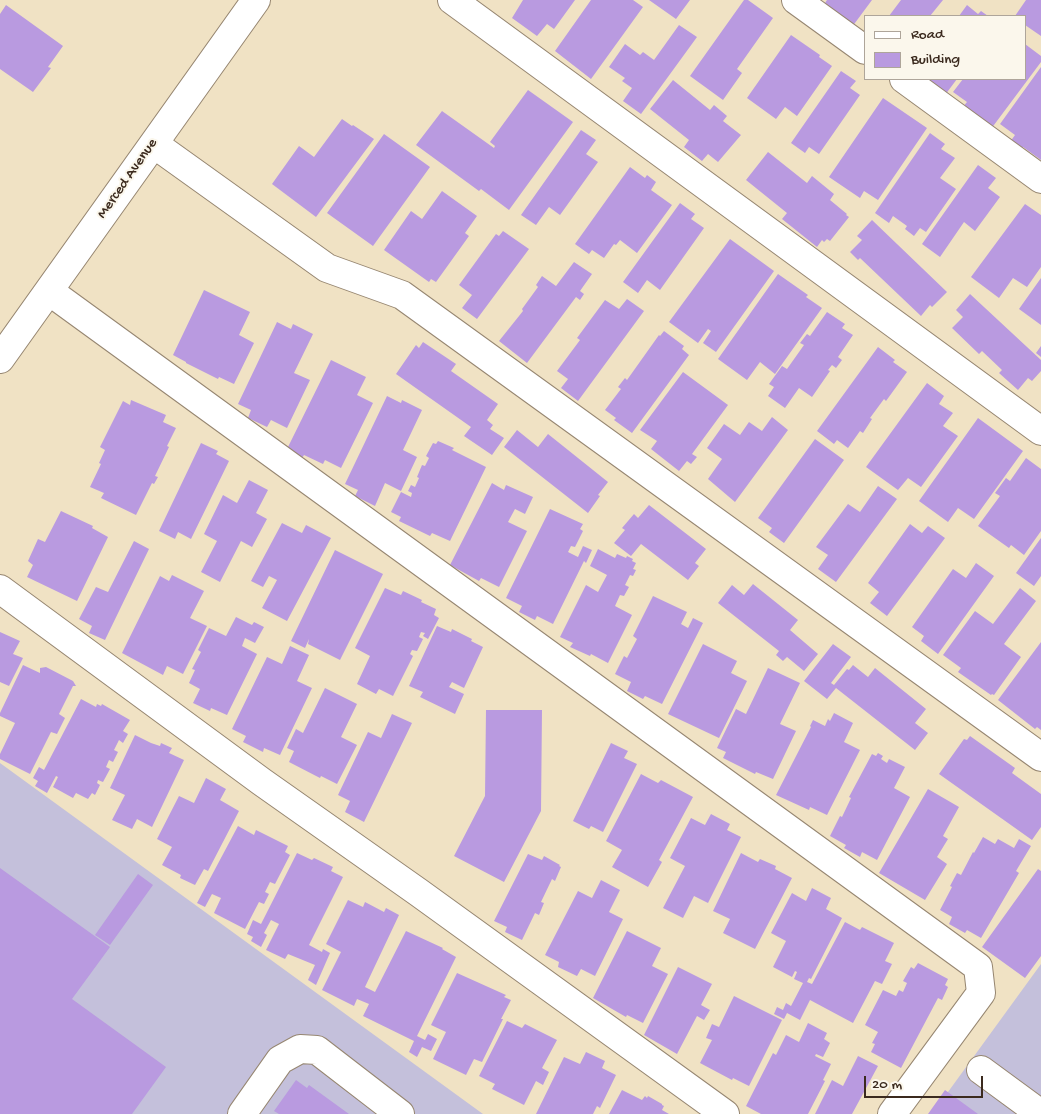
<!DOCTYPE html>
<html>
<head>
<meta charset="utf-8">
<style>
	body { margin:0 }
	#map { position:relative; width:1041px; height:1114px; overflow:hidden; background:#f0e2c4; font-family:"Gochi Hand",sans-serif }
	canvas { display:block }
	.legend { position:absolute; left:864px; top:15px; width:162px; height:65px; box-sizing:border-box; background:#fbf7ec; border:1px solid #aea59a; margin:0; padding:6px 9px; list-style:none; font-size:15px; color:#3b2a1e }
	.legend li { display:flex; align-items:center; gap:10px; height:25px }
	.legend b { width:25px; border:1px solid #aea59a }
	.scale { position:absolute; left:864px; top:1076px; width:119px; height:22px; box-sizing:border-box; border:2px solid #3b2a1e; border-top:0; padding-left:6px; font-size:15px; line-height:18px; white-space:nowrap; color:#3b2a1e; -webkit-text-stroke:4px #fbf7ec; paint-order:stroke }
</style>
</head>
<body>
<div id="map">
<canvas width="1041" height="1114"></canvas>
<ul class="legend">
<li><b style="height:6px;background:#fff"></b>Road</li>
<li><b style="height:14px;background:#b99ae0"></b>Building</li>
</ul>
<div class="scale">20 m</div>
</div>
<script>
const ctx = document.querySelector('canvas').getContext('2d');
ctx.lineJoin = 'round';
function fillPath(path, color) { ctx.fillStyle = color; ctx.fill(path, 'evenodd'); }
const shape = rows => new Path2D(rows.map(r => 'M' + r).join(''));
function strokePath(path, color, width, dash) { ctx.strokeStyle = color; ctx.lineWidth = width; ctx.lineCap = dash ? 'butt' : 'round'; ctx.setLineDash(dash || []); ctx.stroke(path); }
function label(font, color, halo, rows, align = 'center') {
  ctx.font = font + ' "Gochi Hand",sans-serif'; ctx.lineWidth = 4; ctx.setLineDash([]); ctx.textBaseline = 'middle'; ctx.strokeStyle = halo; ctx.fillStyle = color; for (const [text, x, y, turn = 0] of rows) {
    ctx.save(); ctx.translate(x, y); ctx.rotate((+turn || 0) * Math.PI / 180); ctx.textAlign = isNaN(turn) ? turn : align; if (halo) ctx.strokeText(text, 0, 0); ctx.fillText(text, 0, 0); ctx.restore();
  }
}
const industrial = shape([
	[0,763,483,1114,0,1114],
	[1041,964,1041,1114,932,1114]
]);
const building = shape([
	[523,0,575,0,554,29,547,24,537,36,512,18],
	[591,0,633,0,643,7,591,79,555,51],
	[649,0,690,0,676,19],
	[744,0,748,0,773,18,737,69,742,73,723,100,690,76],
	[827,0,872,0,852,27,823,6],
	[901,0,943,0,930,16,889,16],
	[1026,0,1041,0,1041,36,1025,25,1025,16,1015,16],
	[6,5,63,46,48,67,51,68,33,92,0,69,0,14],
	[967,5,978,14,981,11,988,16,959,16],
	[679,25,697,37,641,114,623,101,632,88,622,81,625,78,609,67,625,44,640,55,643,52,654,60],
	[791,35,820,55,819,57,832,66,797,116,785,107,776,119,747,98],
	[1025,44,1041,56,1041,62,991,129,962,108,967,102,953,92,963,79,1025,79],
	[1041,67,1041,160,1023,147,1021,150,1010,142,1015,135,1000,124],
	[841,71,856,81,850,88,860,95,819,154,809,147,805,153,791,143],
	[930,79,957,79,945,95,927,82],
	[673,80,710,110,714,105,727,116,723,121,741,135,718,162,708,154,702,161,684,147,689,140,650,109],
	[528,90,573,122,509,210,481,189,479,191,416,145,442,111,494,148,495,146,490,142],
	[883,98,927,128,878,200,864,191,860,198,829,177],
	[342,119,352,126,353,125,374,139,316,217,272,184,299,146,314,157],
	[581,130,596,140,586,154,598,162,560,215,549,207,536,225,521,215],
	[930,133,945,144,941,149,955,158,940,178,956,189,926,232,920,228,914,236,905,229,907,226,893,216,889,223,875,213],
	[384,134,430,167,373,246,327,213],
	[768,152,807,183,812,176,834,194,830,200,847,214,846,215,849,217,830,241,827,239,824,242,822,240,817,247,782,219,787,213,746,180],
	[978,165,996,178,988,188,1000,197,975,231,964,222,940,257,922,244],
	[630,167,645,178,647,175,656,182,651,190,672,205,637,253,620,240,616,245,614,244,604,258,592,250,589,254,575,244],
	[442,191,477,216,465,233,469,236,436,282,431,279,429,282,384,250,411,211,422,219],
	[680,203,695,214,691,219,704,228,660,290,647,280,638,293,623,282],
	[1025,204,1041,215,1041,267,1027,287,1013,278,999,298,971,277],
	[872,220,947,292,932,307,930,305,921,316,860,258,858,260,850,252,862,240,857,236],
	[503,231,529,249,477,319,462,308,472,295,459,285,496,234,499,236],
	[730,239,774,271,716,352,703,343,711,331,708,329,698,343,669,322],
	[574,262,592,274,580,291,584,294,580,300,576,297,527,363,499,341,523,311,522,309,538,287,536,285,542,276,556,286],
	[778,274,808,295,806,297,822,308,775,374,760,362,747,380,718,359],
	[1041,278,1041,325,1019,309],
	[204,290,250,312,239,335,254,343,234,384,219,377,218,379,186,363,186,362,173,355],
	[970,294,1041,360,1041,371,1032,381,1028,378,1018,390,999,373,1002,370,982,351,979,354,952,328,963,317,956,310],
	[627,299,644,311,578,401,561,388,568,379,557,371,580,340,577,338,605,300,619,309],
	[827,312,845,324,842,328,853,335,838,357,842,360,836,368,832,365,828,370,830,371,812,397,799,388,785,408,768,396,774,387,769,384,782,366,787,369,804,345,800,343,807,334,810,336],
	[277,322,291,329,293,324,313,334,294,373,310,380,287,428,271,420,267,427,248,418,251,410,238,404],
	[664,331,684,346,682,349,689,355,632,433,614,420,616,418,605,410,621,389,618,387,625,378,627,380,659,335,660,336],
	[423,342,456,364,451,371,498,404,487,420,493,425,490,429,504,438,492,455,464,436,471,427,396,374,416,345,419,348],
	[1041,346,1041,357,1036,353],
	[878,347,895,360,893,362,907,372,886,401,884,399,870,418,872,419,863,433,860,431,848,448,837,440,834,444,817,431],
	[331,360,366,377,357,395,373,403,341,468,325,460,323,464,304,455,302,458,288,447],
	[683,372,728,405,692,454,697,457,691,464,687,461,679,471,651,449,657,441,640,430],
	[927,383,944,396,939,404,953,413,943,426,958,436,921,487,908,478,898,490,866,467],
	[387,396,401,403,402,400,422,410,403,450,417,457,401,491,385,483,375,506,355,496,358,490,345,484],
	[131,400,166,415,163,422,176,428,167,446,169,447,155,476,158,477,154,484,152,483,136,515,101,498,104,493,90,487,101,464,99,463,105,450,100,447,123,401,130,405],
	[772,417,788,430,735,502,708,479,722,459,707,448,724,424,740,435,749,422,762,431],
	[978,418,1023,451,974,519,958,508,948,522,919,501],
	[517,430,538,447,548,434,608,482,598,495,600,496,588,513,504,447],
	[815,439,844,460,784,543,769,532,772,528,758,518],
	[438,441,454,448,452,450,486,467,450,541,432,533,430,536,399,521,401,517,391,512,401,492,411,497,412,493,408,491,411,485,415,487,419,478,417,477,422,465,425,466,429,458,426,456,433,443,436,444],
	[201,443,218,451,216,454,229,461,191,539,178,532,175,539,159,531],
	[1026,458,1041,469,1041,531,1024,555,1011,545,1009,548,978,526,1000,496,995,493,1006,478,1010,481],
	[249,480,268,490,256,513,267,519,252,547,241,541,220,582,201,572,217,541,204,534,223,495,237,503],
	[492,483,504,490,506,485,533,497,525,514,515,509,508,522,527,531,499,587,481,578,479,581,450,565],
	[878,486,897,499,836,582,818,569,828,555,816,547,848,504,860,512],
	[649,505,706,549,695,563,699,566,688,580,641,544,631,556,614,543,625,530,622,528,634,514,638,518],
	[550,509,583,524,580,529,583,531,575,547,571,546,568,552,578,557,583,546,592,550,586,563,584,561,553,624,537,616,535,620,519,612,522,606,506,598],
	[61,511,93,526,92,528,108,537,77,601,27,577,33,565,28,561,38,539,45,542],
	[282,523,302,533,306,525,331,538,287,621,262,608,277,580,269,576,263,587,251,581],
	[910,524,922,533,928,526,945,538,887,616,870,603,879,592,868,583],
	[1041,538,1041,576,1034,586,1016,573],
	[134,541,149,549,105,640,89,633,92,626,79,619,96,587,108,592],
	[598,549,615,558,617,554,626,558,627,556,633,559,632,561,636,563,633,569,636,570,633,576,630,575,625,585,629,587,624,596,620,595,615,606,632,615,608,663,591,654,590,656,570,647,573,643,560,637,586,585,598,592,607,575,590,566],
	[335,550,383,574,340,660,308,644,309,639,305,648,291,641],
	[976,563,994,576,938,654,921,641,924,636,912,627,953,569,966,578],
	[172,575,204,591,190,618,207,626,183,674,167,666,163,675,122,653,160,576,169,581],
	[753,584,798,620,790,630,818,654,804,671,787,657,783,661,776,655,779,651,718,603,732,585,744,595],
	[385,588,401,595,403,591,422,600,421,602,436,609,434,615,439,618,428,639,423,636,425,633,421,632,419,637,423,639,417,651,412,650,410,654,413,656,393,696,379,689,376,694,357,684,370,656,355,648],
	[1020,588,1036,601,1004,644,1021,657,994,695,992,694,991,695,958,672,961,668,943,655,975,611,993,624],
	[653,596,687,612,681,624,688,628,693,618,703,623,662,704,645,696,643,699,627,691,631,682,615,674,624,656,627,658,637,639,633,636],
	[236,617,252,625,254,622,264,627,255,643,245,638,242,646,257,654,227,715,211,708,210,711,193,703,200,689,189,683,195,670,192,669,201,652,198,650,209,628,226,636],
	[437,626,451,632,452,629,472,639,471,641,483,647,464,688,452,682,449,687,464,694,455,714,420,697,423,692,409,686],
	[0,632,20,641,13,654,23,658,9,686,0,682],
	[1041,642,1041,730,1037,727,1035,729,998,700],
	[703,644,737,661,731,673,747,681,719,738,668,714],
	[833,644,851,657,831,683,834,685,847,669,849,670,853,665,868,677,875,668,926,709,915,723,928,733,915,750,836,688,827,699,804,681],
	[290,646,309,655,297,681,312,688,280,755,264,748,263,752,243,742,246,736,232,729,267,657,282,664],
	[23,665,40,673,40,668,46,667,73,681,76,686,73,686,59,714,65,718,57,734,51,732,30,774,0,759,0,754,15,723,0,716,0,713],
	[768,668,800,683,780,724,796,731,773,779,756,772,755,774,723,758,726,752,717,748,736,709,746,714],
	[325,688,357,704,341,737,357,745,337,784,321,776,320,778,289,762,294,751,287,748,296,729,303,733],
	[81,699,96,707,97,704,101,706,102,704,130,720,123,731,128,734,123,743,119,740,114,750,118,752,113,762,109,760,106,767,110,769,103,782,98,780,97,783,100,785,95,795,92,793,88,799,76,793,73,798,53,787,58,777,56,776,47,793,35,786,38,781,33,778,39,767,44,770],
	[486,710,542,710,541,811,504,882,454,856,485,796],
	[834,713,853,723,844,742,860,750,827,815,810,807,809,810,776,795,811,727,810,726,813,720,825,726,828,719,830,721],
	[392,714,412,723,364,822,345,812,350,801,338,795,368,732,381,738],
	[135,735,151,743,160,746,161,743,172,748,169,753,184,760,152,827,137,819,132,829,112,820,125,795,110,788],
	[970,736,1015,768,1012,773,1041,794,1041,827,1032,840,939,774,964,739,967,740],
	[611,743,628,751,624,758,637,764,603,832,591,826,589,829,573,821],
	[878,753,883,756,881,759,887,763,889,759,905,767,894,788,910,797,877,860,862,852,860,857,844,848,846,845,830,836,840,816,842,817,851,798,849,797,872,754,876,756],
	[641,774,658,783,661,780,693,797,659,860,662,862,648,887,612,867,622,850,606,841],
	[206,778,226,789,220,800,239,811,208,871,204,869,195,885,180,878,181,875,162,865,172,847,157,839,179,796,194,803],
	[928,789,959,807,943,836,948,839,937,857,947,864,925,900,879,873],
	[711,814,730,824,727,830,741,837,708,903,694,896,683,918,663,908,685,866,670,858,691,818,705,825],
	[238,826,254,835,256,830,288,846,285,852,290,855,275,884,270,882,265,892,269,894,264,904,259,902,245,929,214,913,221,898,212,894,205,907,197,903],
	[983,837,995,844,998,839,1014,848,1019,839,1031,846,1016,871,1019,873,981,938,967,930,965,933,949,924,952,917,940,910,952,887,950,886,957,873,961,875,973,852,974,853],
	[297,853,312,860,314,858,333,867,331,871,343,877,309,945,322,952,323,949,330,953,316,985,308,980,315,965,288,954,285,959,266,950,279,924,271,920,264,933,267,935,261,947,251,941,253,937,247,934,253,920,261,924],
	[741,853,758,862,760,859,776,866,775,869,792,878,755,949,723,933,730,919,713,911],
	[528,854,542,860,544,856,560,865,559,866,561,867,555,881,552,879,541,902,544,903,539,915,535,913,522,940,505,932,507,927,494,921],
	[0,868,110,947,72,999,166,1067,132,1114,0,1114],
	[1038,869,1041,871,1041,956,1025,978,982,947],
	[138,874,153,885,110,945,95,935],
	[601,880,620,890,609,912,623,919,595,976,581,969,577,976,558,967,559,962,545,955,578,891,592,898],
	[812,888,831,898,826,909,842,918,811,979,809,978,807,982,812,984,845,922,860,930,862,927,894,943,885,961,892,964,882,984,875,981,853,1023,810,1000,800,1020,787,1013,784,1019,774,1014,777,1007,783,1010,786,1003,791,1006,803,983,794,979,797,972,795,971,792,977,773,967,786,941,771,933,792,893,806,901],
	[348,900,363,907,365,902,384,912,386,908,399,915,365,987,375,992,406,931,443,948,442,949,456,957,417,1036,425,1040,428,1034,437,1039,431,1051,422,1047,417,1057,409,1052,414,1041,363,1016,369,1004,357,999,354,1006,322,990,341,952,326,944],
	[627,931,661,948,652,966,668,974,643,1023,627,1015,626,1017,593,998],
	[918,963,948,979,945,985,948,987,942,1000,938,998,901,1068,871,1052,875,1044,872,1043,878,1032,865,1025,883,990,896,996,899,990,903,992,907,983,903,981,911,967,914,969],
	[678,967,712,984,701,1005,710,1010,704,1020,697,1016,677,1054,644,1035],
	[457,973,506,995,504,997,511,1000,501,1019,503,1019,482,1062,474,1059,466,1075,433,1059,446,1032,431,1025],
	[734,996,782,1020,749,1086,733,1078,732,1080,700,1063,712,1040,706,1038,712,1024,719,1027],
	[507,1021,522,1028,525,1024,557,1040,542,1068,549,1072,543,1085,536,1081,524,1105,492,1089,495,1084,479,1076],
	[808,1023,827,1033,824,1039,830,1043,823,1057,816,1054,815,1056,831,1064,823,1080,825,1081,808,1114,761,1114,746,1106,773,1053,776,1055,786,1035,799,1042],
	[586,1052,605,1061,602,1068,616,1075,600,1108,597,1106,593,1114,536,1114,564,1057,580,1064],
	[858,1056,878,1066,852,1114,815,1114,832,1080,843,1086],
	[296,1080,307,1088,309,1085,349,1114,279,1114,274,1111],
	[622,1090,642,1100,645,1096,647,1098,648,1096,662,1104,662,1105,664,1106,662,1110,669,1114,609,1114],
	[945,1090,978,1114,928,1114]
]);
const minor = shape([
	[452,0,1041,431],
	[796,0,865,50],
	[904,79,1041,179],
	[154,144,327,268,402,295,1041,757],
	[49,291,978,967,981,993,892,1114],
	[0,359,256,0],
	[0,589,262,782,418,892,725,1114],
	[981,1070,1041,1114],
	[242,1114,280,1060,300,1049,317,1050,400,1114]
]);
const streetNames = [
	["Merced Avenue",128,179,-55]
];
fillPath(industrial, '#c4c0db');
fillPath(building, '#b99ae0');
strokePath(minor, '#968671', 30);
strokePath(minor, '#fff', 28);
label('15px', '#3b2a1e', '#fbf7ec', streetNames);
</script>
</body>
</html>
